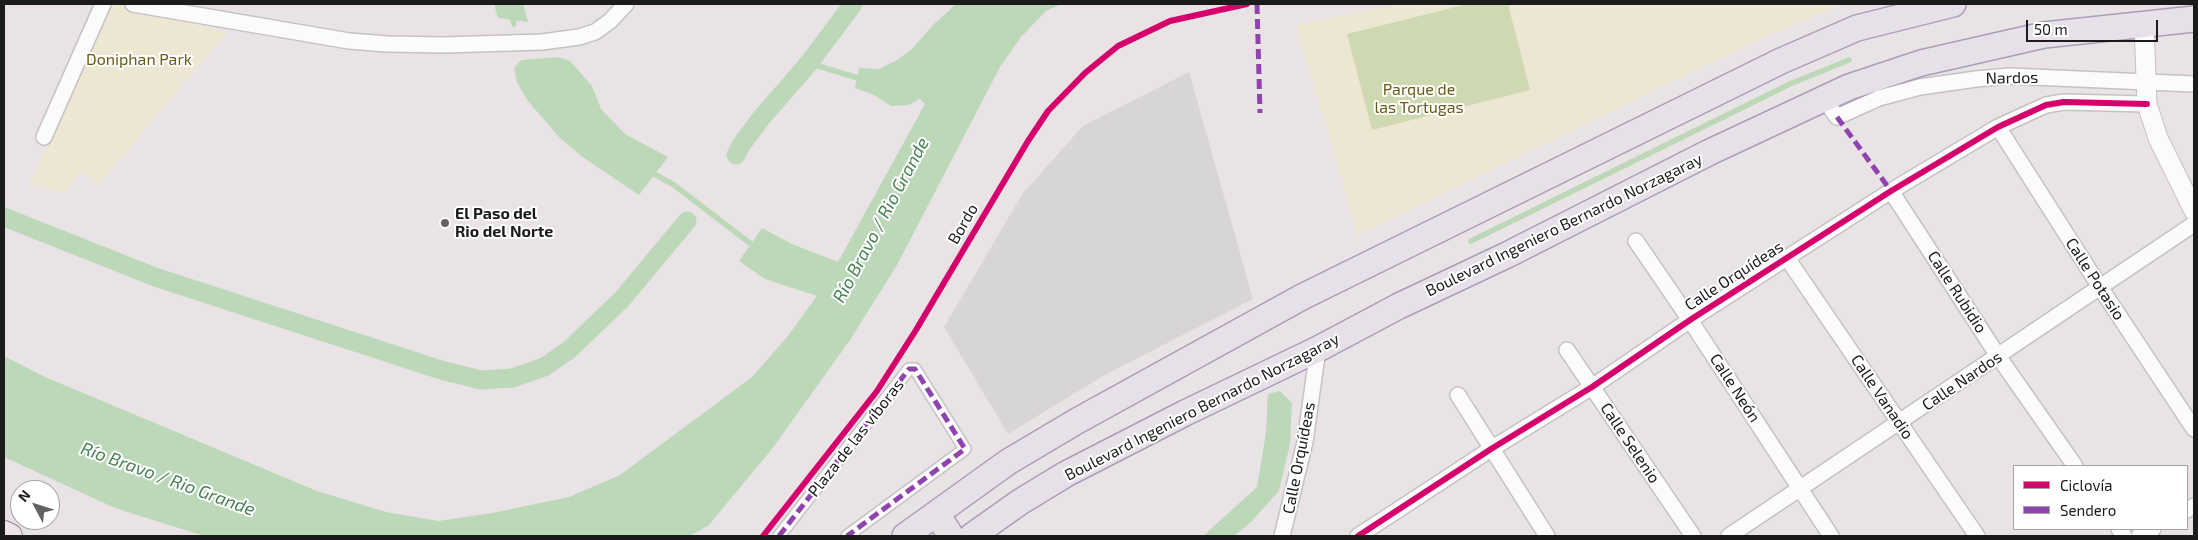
<!DOCTYPE html>
<html>
<head>
<meta charset="utf-8">
<style>
	body { margin:0 }
	#map { position:relative; width:2198px; height:540px; overflow:hidden; background:#e9e3e6; font-family:"Exo 2",sans-serif }
	canvas { display:block }
	.frame { position:absolute; inset:0; border:5px solid #1b1b1b; pointer-events:none }
	.legend { position:absolute; left:2013px; top:465px; width:175px; height:65px; box-sizing:border-box; background:#fff; border:1px solid #a4a4a4; margin:0; padding:6px 9px; list-style:none; font-size:15px; color:#1b1b1b }
	.legend li { display:flex; align-items:center; gap:10px; height:25px }
	.legend b { width:25px; border:1px solid #a4a4a4 }
	.north { position:absolute; left:10px; top:480px; width:50px; height:50px; box-sizing:border-box; background:#fff; border:1px solid #a4a4a4; border-radius:50%; rotate:310deg; font-size:14px; font-weight:700; line-height:20px; text-align:center; color:#1b1b1b }
	.north::after { content:''; display:block; margin:auto; width:18px; height:22px; background:#636162; clip-path:polygon(50% 0,100% 100%,50% 72%,0 100%) }
	.scale { position:absolute; left:2026px; top:20px; width:132px; height:22px; box-sizing:border-box; border:2px solid #1b1b1b; border-top:0; padding-left:6px; font-size:15px; line-height:18px; white-space:nowrap; color:#1b1b1b; -webkit-text-stroke:4px #fff; paint-order:stroke }
</style>
</head>
<body>
<div id="map">
<canvas width="2198" height="540"></canvas>
<div class="frame"></div>
<ul class="legend">
<li><b style="height:6px;background:#d6006c"></b>Ciclovía</li>
<li><b style="height:6px;background:#8e44ad"></b>Sendero</li>
</ul>
<div class="north">N</div>
<div class="scale">50 m</div>
</div>
<script>
const ctx = document.querySelector('canvas').getContext('2d');
ctx.lineJoin = 'round';
function fillPath(path, color) { ctx.fillStyle = color; ctx.fill(path, 'evenodd'); }
const shape = rows => new Path2D(rows.map(r => 'M' + r).join(''));
function strokePath(path, color, width, dash) { ctx.strokeStyle = color; ctx.lineWidth = width; ctx.lineCap = dash ? 'butt' : 'round'; ctx.setLineDash(dash || []); ctx.stroke(path); }
function label(font, color, halo, rows, align = 'center') {
  ctx.font = font + ' "Exo 2",sans-serif'; ctx.lineWidth = 4; ctx.setLineDash([]); ctx.textBaseline = 'middle'; ctx.strokeStyle = halo; ctx.fillStyle = color; for (const [text, x, y, turn = 0] of rows) {
    ctx.save(); ctx.translate(x, y); ctx.rotate((+turn || 0) * Math.PI / 180); ctx.textAlign = isNaN(turn) ? turn : align; if (halo) ctx.strokeText(text, 0, 0); ctx.fillText(text, 0, 0); ctx.restore();
  }
}
const residential = shape([
	[1189,72,1253,299,1103,376,1008,434,944,327,1023,193,1083,126]
]);
const park = shape([
	[112,4,227,32,97,186,81,171,64,193,30,183],
	[1402,4,1844,4,1766,36,1358,235,1296,25]
]);
const pitch = shape([
	[1468,4,1508,4,1530,90,1372,130,1347,34]
]);
const water = shape([
	[494,4,523,4,528,22,498,18],
	[956,4,1061,4,1046,11,1021,37,1000,67,897,265,850,340,772,449,709,525,690,536,204,536,115,508,4,457,4,356,45,377,317,491,386,512,438,521,492,513,569,497,620,475,752,377,787,337,817,296,765,279,739,261,762,228,792,244,838,262,925,104,920,99,908,105,891,106,874,95,855,88,859,68,879,69,897,60,912,49,932,26],
	[558,57,570,61,592,86,601,109,625,134,668,157,639,195,581,156,559,137,528,101,517,82,514,68,521,60],
	[1280,391,1292,403,1290,444,1279,491,1250,523,1234,536,1203,536,1257,487,1266,433,1268,394]
]);
const stream = shape([
	[509,4,514,24],
	[809,63,864,80],
	[649,171,674,185,755,247],
	[1471,241,1790,84,1849,60]
]);
const canal = shape([
	[736,155,741,145,762,117,809,63,853,4],
	[4,217,155,277,441,370,481,380,512,378,544,367,569,350,622,299,687,221]
]);
const pedestrian = shape([
	[779,536,909,369,915,369,965,449,847,536]
]);
const minor = shape([
	[133,4,349,41,387,44,445,45,542,42,579,37,595,32,610,21,626,4],
	[1824,99,1837,117,1879,98,1920,87,1976,79,2009,76,2194,84],
	[1998,127,2100,287,2194,429],
	[44,137,103,4],
	[1891,191,1998,356,2075,466],
	[1636,241,1690,320,1831,536],
	[1787,258,1977,536],
	[1567,350,1693,536],
	[1458,395,1547,536],
	[2187,510,2194,506],
	[2119,529,2124,536],
	[1282,536,1305,442,1318,349],
	[1358,536,1491,449,1592,387,1690,320,1891,191,1998,127,2046,105,2064,102,2147,104],
	[1729,536,2194,224],
	[2139,536,2153,529]
]);
const tertiary = shape([
	[2144,24,2147,104,2158,138,2194,211]
]);
const primary = shape([
	[4,533,10,536]
]);
const trunk = shape([
	[937,514,951,536],
	[905,536,1008,462,1077,421,1302,297,1781,61,1857,28,1953,4],
	[972,536,1020,502,1066,474,1185,413,1318,349,1399,306,1507,255,1710,152,1849,87,1921,63,2044,35,2194,19]
]);
const quiet = shape([
	[1257,4,1260,113],
	[1837,117,1891,191],
	[779,536,909,369,915,369,965,449,847,536]
]);
const cycleway = shape([
	[763,536,877,391,916,330,1028,141,1048,111,1085,73,1118,46,1170,21,1247,4],
	[1358,536,1491,449,1592,387,1690,320,1891,191,1998,127,2046,105,2064,102,2147,104]
]);
const markers = [
	[445,223,5,"#636162"]
];
const parkNames = [
	["Doniphan Park",139,60],
	["Parque de",1419,90],
	["las Tortugas",1419,108]
];
const streetNames = [
	["Nardos",2012,78,-1],
	["Bordo",963,224,-60],
	["Boulevard Ingeniero Bernardo Norzagaray",1564,225,-26],
	["Calle Orquídeas",1734,276,-33],
	["Calle Potasio",2095,279,57],
	["Calle Rubidio",1957,292,57],
	["Calle Nardos",1962,381,-34],
	["Calle Neón",1735,388,57],
	["Calle Vanadio",1882,397,56],
	["Boulevard Ingeniero Bernardo Norzagaray",1202,407,-27],
	["Plaza de las víboras",856,438,-52],
	["Calle Selenio",1630,443,56],
	["Calle Orquídeas",1299,458,-79]
];
const poiNames = [
	["El Paso del",455,214],
	["Rio del Norte",455,232]
];
const waterNames = [
	["Río Bravo / Rio Grande",881,220,-62],
	["Río Bravo / Rio Grande",168,479,20]
];
fillPath(residential, '#d8d5d6');
fillPath(park, '#ede6d2');
fillPath(pitch, '#ced9b2');
fillPath(water, '#bcd8b9');
strokePath(stream, '#bcd8b9', 5.5);
strokePath(canal, '#bcd8b9', 19);
strokePath(pedestrian, '#c5c2c3', 14);
strokePath(minor, '#c5c2c3', 18);
strokePath(tertiary, '#c5c2c3', 21);
strokePath(primary, '#9b8392', 26);
strokePath(trunk, '#aa9db8', 28);
strokePath(pedestrian, '#fcfbfb', 11);
strokePath(minor, '#fcfbfb', 15);
strokePath(tertiary, '#fcfbfb', 19);
strokePath(primary, '#eee4ea', 24);
strokePath(trunk, '#e8e0e8', 25);
strokePath(quiet, '#8e44ad', 5, [10, 5]);
strokePath(cycleway, '#d6006c', 6);
for (const [x, y, r, color] of markers) { const dot = new Path2D(); dot.arc(x, y, r, 0, 2 * Math.PI); ctx.fillStyle = color; ctx.fill(dot); strokePath(dot, '#fff', 2); }
label('16px', '#695a18', '#fff', parkNames);
label('16px', '#1b1b1b', '#fff', streetNames);
label('bold 16px', '#1b1b1b', '#fff', poiNames, 'left');
label('italic 18px', '#478153', '#fff', waterNames);
</script>
</body>
</html>
